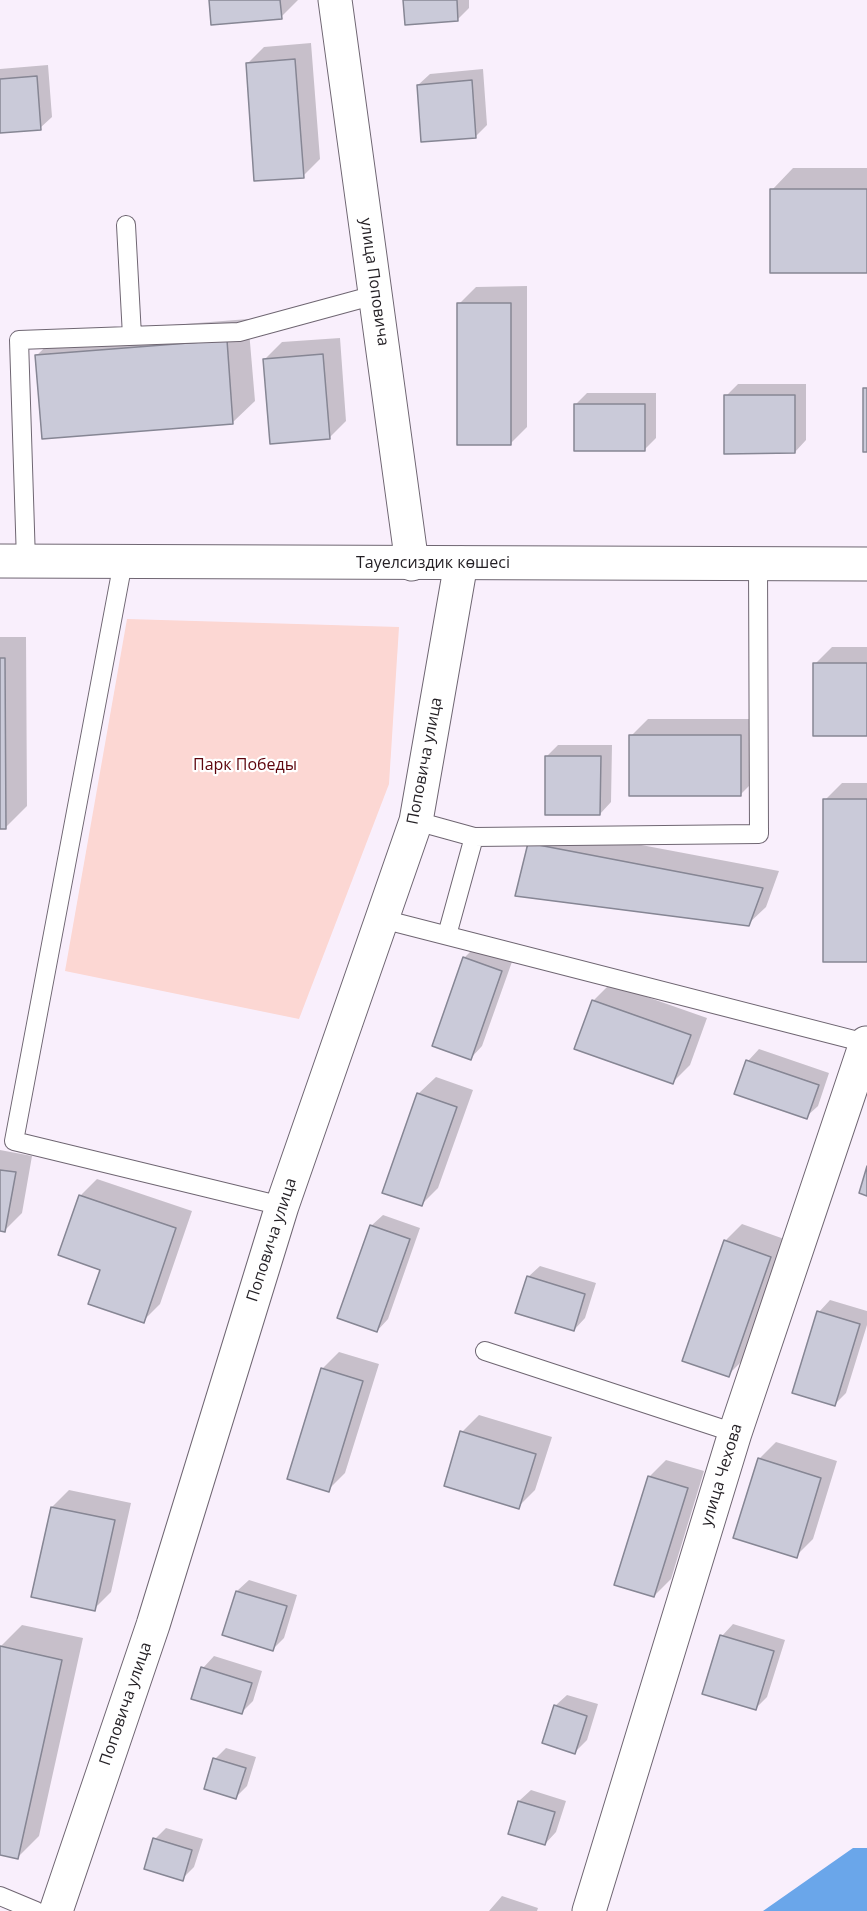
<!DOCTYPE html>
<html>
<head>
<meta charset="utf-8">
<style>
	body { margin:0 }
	canvas { display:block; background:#f9effc }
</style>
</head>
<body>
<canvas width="867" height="1911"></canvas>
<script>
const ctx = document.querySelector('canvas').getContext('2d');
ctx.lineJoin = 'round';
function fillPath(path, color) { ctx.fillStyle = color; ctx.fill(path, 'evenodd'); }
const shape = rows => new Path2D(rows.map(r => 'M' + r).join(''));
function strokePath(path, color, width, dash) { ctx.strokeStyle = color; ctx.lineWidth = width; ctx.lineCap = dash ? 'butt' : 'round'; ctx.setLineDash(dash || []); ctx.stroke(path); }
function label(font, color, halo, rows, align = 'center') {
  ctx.font = font + ' "Open Sans",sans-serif'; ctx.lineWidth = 4.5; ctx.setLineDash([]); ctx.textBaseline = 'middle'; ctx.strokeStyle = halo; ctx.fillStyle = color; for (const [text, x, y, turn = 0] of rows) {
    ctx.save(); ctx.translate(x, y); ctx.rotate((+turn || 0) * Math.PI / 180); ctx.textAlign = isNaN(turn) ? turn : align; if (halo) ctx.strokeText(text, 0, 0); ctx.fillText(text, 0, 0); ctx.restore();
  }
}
const green = shape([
	[127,619,399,627,389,784,299,1019,65,971]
]);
const water = shape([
	[853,1848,867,1848,867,1911,763,1911]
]);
const shadow = shape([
	[210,0,298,0,281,17],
	[404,0,469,0,469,8,458,19],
	[311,43,320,159,303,176,247,64,264,47],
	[48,65,52,117,40,128,0,131,0,69],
	[483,69,487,125,475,137,418,85,430,74],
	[793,168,867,168,867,271,772,190],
	[527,286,527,427,510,444,459,304,476,287],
	[248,319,255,401,233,422,37,355,59,334],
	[340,338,346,421,329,438,265,359,282,342],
	[738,384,806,384,806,440,795,452,726,396],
	[587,393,656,393,656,438,645,449,575,405],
	[0,637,26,637,27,806,5,828,0,828],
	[832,647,867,647,867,734,815,664],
	[648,719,757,719,757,778,740,795,631,736],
	[558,745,612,745,611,802,600,814,547,756],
	[842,783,867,783,867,960,825,800],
	[546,827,779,871,766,907,748,924,529,844],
	[476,946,513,959,482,1046,471,1058,464,958],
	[610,984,707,1018,690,1065,673,1082,593,1001],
	[759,1049,829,1073,818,1106,806,1117,748,1061],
	[436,1077,473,1090,438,1188,421,1205,418,1094],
	[0,1150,32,1156,22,1213,5,1230,0,1230],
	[97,1179,192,1211,160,1304,143,1321,102,1269,80,1196],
	[383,1215,420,1228,388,1319,377,1331,371,1226],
	[742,1224,787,1240,745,1358,728,1375,725,1241],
	[540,1266,596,1283,585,1318,574,1330,528,1277],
	[830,1300,867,1311,867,1325,846,1393,835,1404,794,1392,819,1312],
	[339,1352,379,1364,345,1473,328,1490,322,1369],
	[479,1415,552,1437,535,1490,518,1507,462,1432],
	[776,1442,837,1461,813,1539,796,1556,759,1459],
	[666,1460,704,1471,671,1579,654,1596,649,1477],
	[69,1490,131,1503,111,1592,94,1609,52,1507],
	[249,1580,297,1595,284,1638,273,1649,237,1591],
	[733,1624,785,1640,767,1697,755,1709,722,1636],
	[22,1625,83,1638,39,1836,18,1857,0,1854,0,1647],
	[214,1656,262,1671,253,1701,241,1713,203,1668],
	[567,1695,598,1704,587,1740,575,1752,555,1706],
	[226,1748,256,1757,247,1786,236,1797,215,1759],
	[531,1790,566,1801,556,1832,545,1844,519,1801],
	[166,1828,203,1839,194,1867,182,1879,155,1839],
	[502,1896,538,1908,537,1911,489,1911]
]);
const building = shape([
	[209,0,280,0,282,19,211,25,209,0],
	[403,0,457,0,458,21,405,25,403,0],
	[295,59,304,178,254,181,246,63,295,59],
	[37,76,41,130,0,133,0,79,37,76],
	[472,80,476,138,421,142,417,85,472,80],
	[770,189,867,189,867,273,770,273,770,189],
	[457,303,511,303,511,445,457,445,457,303],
	[227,340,233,424,42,439,35,355,227,340],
	[323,354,330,439,270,444,263,359,323,354],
	[863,388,867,388,867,452,863,452,863,388],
	[724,395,795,395,795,453,724,454,724,395],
	[574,404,645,404,645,451,574,451,574,404],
	[0,658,5,658,6,829,0,829,0,658],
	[813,663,867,663,867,736,813,736,813,663],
	[629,735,741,735,741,796,629,796,629,735],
	[545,756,601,756,600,815,545,815,545,756],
	[823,799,867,799,867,962,823,962,823,799],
	[528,843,763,888,749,926,515,896,528,843],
	[463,957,502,971,471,1060,432,1046,463,957],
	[592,1000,691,1035,673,1084,574,1049,592,1000],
	[746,1060,819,1085,807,1119,734,1094,746,1060],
	[417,1093,457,1107,422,1206,382,1193,417,1093],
	[867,1166,867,1196,859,1193,867,1166],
	[0,1170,16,1172,5,1232,0,1231,0,1170],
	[79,1195,176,1228,144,1323,88,1304,100,1270,58,1255,79,1195],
	[370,1225,410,1239,377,1332,337,1318,370,1225],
	[724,1240,771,1257,729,1377,682,1361,724,1240],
	[527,1276,585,1294,574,1331,515,1313,527,1276],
	[817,1311,860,1324,835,1406,792,1393,817,1311],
	[321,1368,363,1381,329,1492,287,1479,321,1368],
	[460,1431,536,1454,519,1509,444,1486,460,1431],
	[758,1458,821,1478,797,1558,733,1538,758,1458],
	[648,1476,688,1488,654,1597,614,1585,648,1476],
	[51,1507,115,1520,95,1611,31,1597,51,1507],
	[236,1591,287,1606,273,1651,222,1635,236,1591],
	[720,1635,774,1651,756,1710,702,1694,720,1635],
	[0,1646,62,1660,18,1859,0,1855,0,1646],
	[201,1667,252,1683,242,1714,191,1699,201,1667],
	[554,1705,587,1716,575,1754,542,1743,554,1705],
	[213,1758,246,1768,236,1799,204,1789,213,1758],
	[518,1801,555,1812,545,1845,508,1834,518,1801],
	[153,1838,192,1850,183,1881,144,1869,153,1838]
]);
const lane = shape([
	[126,225,132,336],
	[26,561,19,340,239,332,375,295],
	[123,562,14,1141,282,1206],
	[416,821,474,837,759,834,758,563],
	[382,919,866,1043],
	[447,935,474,837],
	[485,1351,735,1433],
	[0,1896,36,1911]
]);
const street = shape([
	[335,0,412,564],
	[56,1911,153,1625,282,1206,416,821,461,563],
	[589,1911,735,1433,866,1043]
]);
const secondary = shape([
	[0,561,867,564]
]);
const streetNames = [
	["улица Поповича",374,282,82],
	["Тауелсиздик көшесі",433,563],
	["Поповича улица",425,761,-79],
	["Поповича улица",272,1240,-72],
	["улица Чехова",722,1475,-73],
	["Поповича улица",126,1704,-71]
];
const parkNames = [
	["Парк Победы",245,765]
];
fillPath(green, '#fcd7d3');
fillPath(water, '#6aa6ea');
fillPath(shadow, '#0003');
fillPath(building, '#cacad9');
strokePath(building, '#868694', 1.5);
strokePath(lane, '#6f6672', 20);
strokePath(street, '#6f6672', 35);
strokePath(secondary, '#6f6672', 35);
strokePath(lane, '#fff', 18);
strokePath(street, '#fff', 33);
strokePath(secondary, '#fff', 33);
label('16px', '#231f24', '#fff', streetNames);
label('16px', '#5d050d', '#fff', parkNames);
</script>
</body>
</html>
